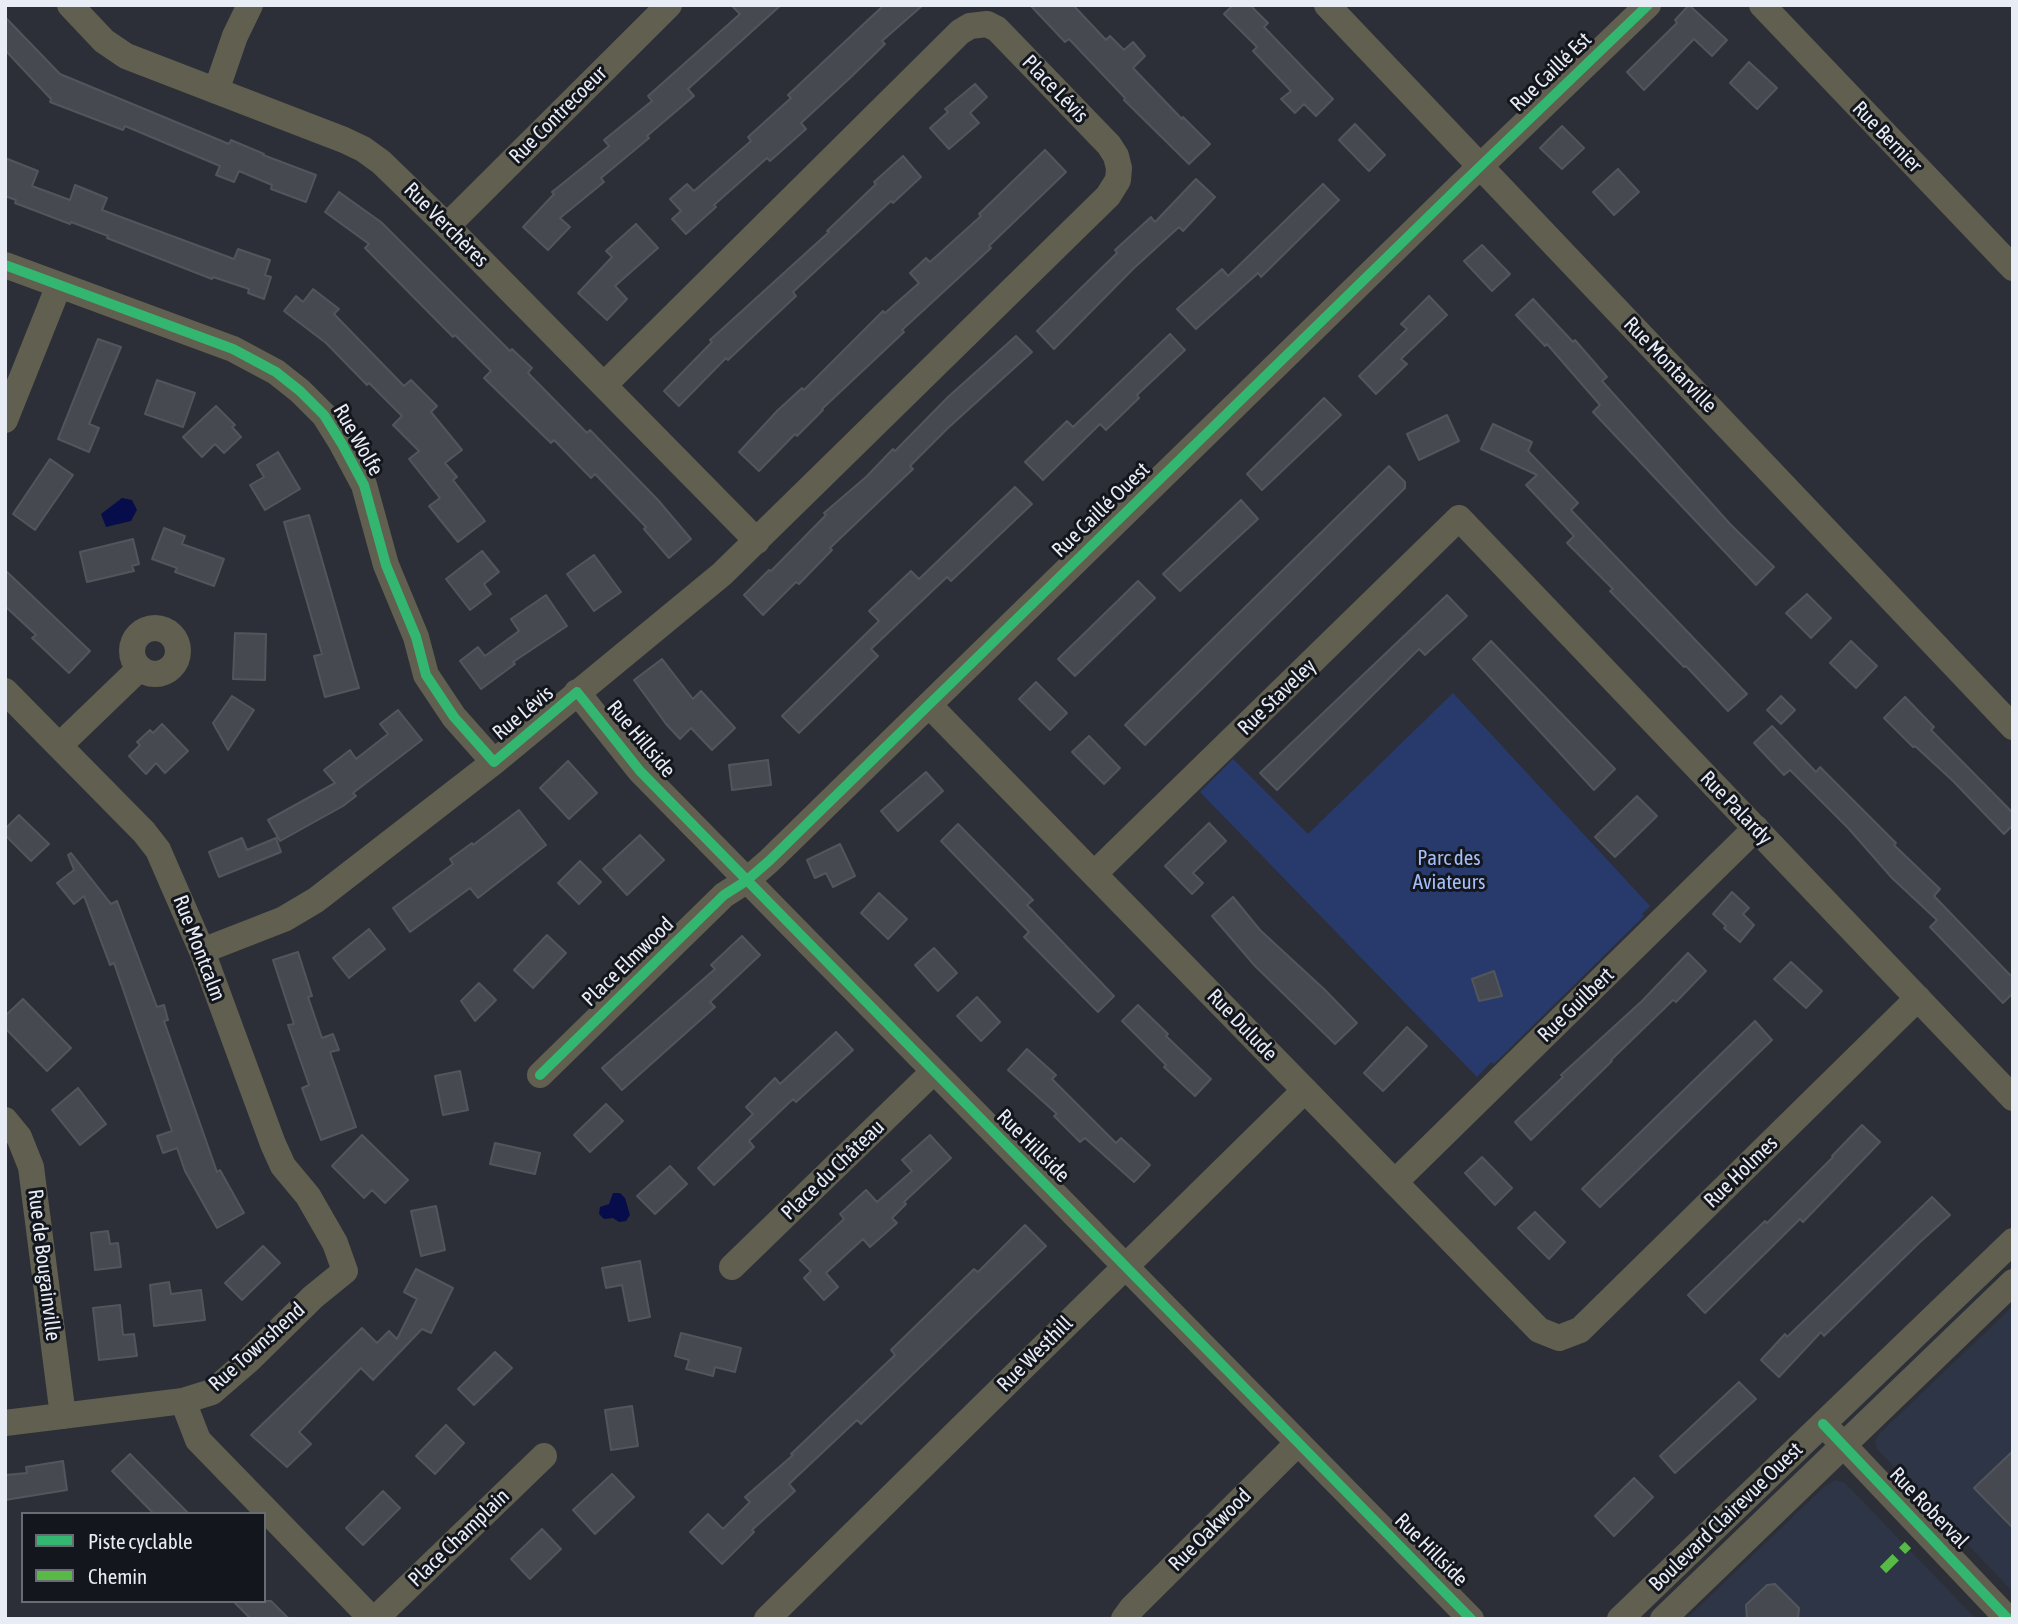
<!DOCTYPE html>
<html>
<head>
<meta charset="utf-8">
<style>
	body { margin:0 }
	#map { position:relative; width:2018px; height:1624px; overflow:hidden; background:#2c2f37; font-family:"Asap Condensed",sans-serif }
	canvas { display:block }
	.frame { position:absolute; inset:0; border:7px solid #e8ecf5; pointer-events:none }
	.legend { position:absolute; left:21px; top:1512px; width:245px; height:91px; box-sizing:border-box; background:#13161c; border:2px solid #686c73; margin:0; padding:9px 12px; list-style:none; font-size:21px; color:#e8ecf5 }
	.legend li { display:flex; align-items:center; gap:14px; height:35px }
	.legend b { width:35px; border:2px solid #686c73 }
</style>
</head>
<body>
<div id="map">
<canvas width="2018" height="1624"></canvas>
<div class="frame"></div>
<ul class="legend">
<li><b style="height:9px;background:#33b770"></b>Piste cyclable</li>
<li><b style="height:9px;background:#58b947"></b>Chemin</li>
</ul>
</div>
<script>
const ctx = document.querySelector('canvas').getContext('2d');
ctx.lineJoin = 'round';
function fillPath(path, color) { ctx.fillStyle = color; ctx.fill(path, 'evenodd'); }
const shape = rows => new Path2D(rows.map(r => 'M' + r).join(''));
function strokePath(path, color, width, dash) { ctx.strokeStyle = color; ctx.lineWidth = width; ctx.lineCap = dash ? 'butt' : 'round'; ctx.setLineDash(dash || []); ctx.stroke(path); }
function label(font, color, halo, rows, align = 'center') {
  ctx.font = font + ' "Asap Condensed",sans-serif'; ctx.lineWidth = 6; ctx.setLineDash([]); ctx.textBaseline = 'middle'; ctx.strokeStyle = halo; ctx.fillStyle = color; for (const [text, x, y, turn = 0] of rows) {
    ctx.save(); ctx.translate(x, y); ctx.rotate((+turn || 0) * Math.PI / 180); ctx.textAlign = isNaN(turn) ? turn : align; if (halo) ctx.strokeText(text, 0, 0); ctx.fillText(text, 0, 0); ctx.restore();
  }
}
const built = shape([
	[2013,1306,2013,1592,1877,1449,1875,1442,1880,1433],
	[1835,1480,1843,1482,1850,1488,1976,1619,1686,1619,1824,1487]
]);
const green = shape([
	[1453,693,1650,906,1642,914,1644,916,1494,1064,1491,1062,1477,1077,1200,792,1233,759,1308,834]
]);
const water = shape([
	[122,498,132,500,137,510,131,521,106,527,101,514],
	[613,1193,620,1193,625,1198,630,1215,626,1221,619,1222,613,1218,604,1219,599,1214,600,1207,609,1204]
]);
const building = shape([
	[731,5,781,5,688,89,694,96,647,136,649,138,601,178,604,182,560,218,570,227,548,250,523,227,554,194,552,192,609,146,604,140,652,101,648,96,740,14,731,5],
	[884,5,923,5,882,41,885,44,851,77,801,123,806,129,770,161,767,158,714,205,716,207,686,234,672,219,681,211,670,199,687,184,694,191,751,141,748,137,791,98,788,95,884,5],
	[1030,5,1073,5,1106,40,1110,36,1124,50,1133,42,1145,56,1133,68,1182,119,1183,117,1210,144,1189,164,1124,100,1125,98,1069,39,1065,42,1030,5],
	[1233,5,1250,5,1268,23,1264,27,1333,99,1316,116,1304,104,1295,113,1281,99,1291,91,1253,51,1257,47,1224,14,1233,5],
	[1689,5,1727,40,1712,56,1694,39,1644,90,1627,72,1677,23,1675,20,1689,5],
	[5,17,60,74,229,144,231,140,264,154,263,155,316,175,306,202,271,189,272,185,239,171,234,182,216,175,220,166,125,126,123,130,50,102,51,99,5,50,5,17],
	[1749,62,1777,88,1757,109,1730,83,1749,62],
	[975,84,987,97,970,113,979,123,949,149,930,128,948,112,945,109,975,84],
	[1355,124,1385,155,1369,171,1339,140,1355,124],
	[1562,126,1584,148,1562,169,1540,148,1562,126],
	[1045,150,1066,172,989,246,991,248,902,330,904,332,822,409,823,410,797,436,795,434,759,471,739,452,778,410,802,388,804,390,883,311,885,313,919,283,910,273,926,258,930,262,981,216,979,214,1045,150],
	[903,156,921,177,893,203,891,201,793,292,796,296,728,360,726,358,679,406,664,391,712,342,710,340,829,232,827,231,876,184,874,182,903,156],
	[5,158,38,171,32,186,70,200,75,185,107,198,102,210,234,259,238,249,270,260,265,275,271,277,264,299,248,293,249,289,213,277,212,279,107,238,108,236,71,222,70,224,15,203,16,200,5,196,5,158],
	[1618,169,1639,192,1614,215,1593,192,1618,169],
	[1196,179,1215,197,1183,231,1179,227,1133,269,1054,349,1037,331,1117,253,1115,250,1151,217,1155,222,1196,179],
	[1323,184,1339,200,1261,277,1258,273,1196,329,1177,309,1222,269,1228,276,1323,184],
	[339,192,381,222,510,351,512,349,532,368,528,373,587,433,590,430,658,500,691,539,669,558,644,529,646,527,595,474,591,478,554,440,551,443,484,378,491,371,455,335,453,337,365,248,369,244,325,212,339,192],
	[636,224,658,248,615,286,627,299,607,320,578,293,612,257,606,251,636,224],
	[1482,245,1510,274,1492,291,1464,261,1482,245],
	[313,289,339,309,334,314,404,386,411,380,437,406,431,412,462,450,445,463,457,477,453,480,485,521,458,542,429,506,440,498,409,459,419,451,393,425,402,416,369,383,367,385,326,343,284,311,296,296,303,302,313,289],
	[1429,296,1447,315,1401,359,1407,364,1376,394,1359,376,1407,329,1401,324,1429,296],
	[1533,299,1573,342,1575,340,1607,377,1602,381,1730,524,1774,567,1756,585,1593,412,1600,405,1547,344,1545,346,1516,315,1533,299],
	[1170,334,1185,350,1137,395,1139,398,1106,430,1100,424,1043,480,1025,462,1067,421,1073,427,1170,334],
	[1016,336,1032,352,948,428,910,466,913,469,830,548,832,550,799,584,796,582,763,615,744,595,769,570,771,571,826,515,824,513,866,477,893,449,895,451,948,397,1016,336],
	[98,339,121,347,89,424,99,428,89,452,58,439,98,339],
	[157,380,195,393,183,427,145,414,157,380],
	[1324,398,1341,415,1262,490,1247,474,1324,398],
	[216,406,235,425,232,427,241,437,224,453,215,444,202,457,183,437,216,406],
	[1447,415,1459,441,1419,460,1407,434,1447,415],
	[1493,424,1532,442,1528,451,1578,503,1571,510,1747,694,1728,711,1686,666,1684,667,1610,591,1613,589,1567,543,1574,536,1526,485,1537,475,1481,449,1493,424],
	[278,452,300,489,265,510,250,485,264,477,257,465,278,452],
	[50,459,73,475,35,530,13,514,50,459],
	[1389,466,1405,482,1405,488,1145,745,1125,725,1389,466],
	[1015,487,1032,504,951,581,947,577,871,649,878,656,799,733,782,716,879,621,869,611,911,571,919,579,1015,487],
	[1241,500,1258,519,1180,591,1163,574,1241,500],
	[309,515,359,688,325,697,314,656,322,654,284,522,309,515],
	[164,528,185,536,182,544,224,559,214,586,175,572,177,568,152,559,164,528],
	[133,539,139,564,132,566,134,571,87,582,80,552,133,539],
	[482,551,499,572,484,584,491,594,470,610,446,579,482,551],
	[594,555,621,592,594,611,567,574,594,555],
	[5,570,90,651,69,673,32,638,36,635,5,606,5,570],
	[1138,581,1155,598,1075,676,1058,659,1138,581],
	[1807,594,1831,618,1811,638,1786,613,1807,594],
	[546,595,567,626,513,662,515,664,481,689,460,661,478,647,485,656,519,631,511,619,546,595],
	[1447,595,1467,616,1425,655,1419,649,1277,790,1260,773,1447,595],
	[235,633,266,634,265,680,233,679,235,633],
	[1491,641,1615,769,1594,790,1473,659,1491,641],
	[1851,641,1877,666,1856,688,1830,663,1851,641],
	[662,659,693,699,701,691,735,728,712,750,691,728,680,739,666,724,634,680,662,659],
	[1036,682,1067,713,1050,730,1019,699,1036,682],
	[232,696,254,710,228,750,213,723,232,696],
	[1781,696,1795,710,1781,724,1767,710,1781,696],
	[1905,697,1934,727,1931,730,2013,813,2013,825,2004,834,1953,781,1915,746,1913,747,1884,718,1905,697],
	[398,710,422,740,353,793,356,796,343,806,280,841,268,820,335,783,324,770,350,750,356,759,388,734,380,724,398,710],
	[162,724,188,751,165,773,156,763,146,774,129,756,140,745,137,742,150,730,153,733,162,724],
	[1772,726,1816,772,1820,767,1896,843,1894,845,1940,889,1934,896,2013,978,2013,993,2003,1003,1930,927,1937,920,1892,878,1849,829,1790,770,1784,775,1754,743,1772,726],
	[1089,736,1120,768,1104,784,1072,752,1089,736],
	[768,760,771,785,732,790,729,765,768,760],
	[568,761,597,793,569,819,540,788,568,761],
	[926,772,943,791,898,831,881,811,926,772],
	[1637,796,1657,816,1615,857,1595,837,1637,796],
	[519,810,546,845,478,898,470,888,410,932,393,908,453,864,450,859,472,843,473,845,519,810],
	[19,815,49,844,31,861,5,835,5,829,19,815],
	[1209,823,1226,841,1193,873,1203,883,1192,894,1165,866,1209,823],
	[958,824,1033,900,1027,905,1114,996,1098,1012,1024,937,1029,932,941,841,958,824],
	[640,835,664,860,627,895,603,869,640,835],
	[242,838,247,850,276,838,281,852,219,877,209,852,242,838],
	[840,844,855,876,833,887,826,873,815,878,807,860,840,844],
	[71,853,111,904,117,901,157,1007,164,1005,168,1020,164,1021,217,1172,220,1170,244,1213,217,1228,185,1171,177,1148,163,1153,157,1136,172,1131,114,963,110,965,84,896,74,904,57,883,74,870,68,855,71,853],
	[580,861,601,882,579,904,558,883,580,861],
	[1732,892,1749,908,1743,914,1754,925,1740,942,1724,928,1726,926,1713,914,1732,892],
	[879,893,907,919,888,939,861,913,879,893],
	[1233,897,1260,930,1325,990,1357,1023,1335,1044,1255,966,1212,916,1233,897],
	[369,929,385,949,349,978,333,958,369,929],
	[547,935,566,953,533,988,514,970,547,935],
	[742,936,760,955,710,1002,715,1007,622,1090,602,1068,715,969,711,965,742,936],
	[934,948,957,973,938,991,915,965,934,948],
	[298,952,312,996,308,997,322,1038,333,1034,339,1050,330,1052,356,1127,321,1140,302,1088,309,1085,288,1025,294,1024,273,960,298,952],
	[1688,953,1706,971,1676,1002,1673,1000,1611,1060,1612,1061,1531,1140,1515,1122,1563,1077,1561,1075,1642,1001,1688,953],
	[1791,962,1822,991,1806,1008,1774,979,1791,962],
	[1494,971,1502,996,1479,1001,1472,979,1494,971],
	[479,983,496,1000,475,1021,461,1001,479,983],
	[977,997,1000,1022,981,1041,957,1016,977,997],
	[23,999,71,1048,47,1071,5,1028,5,1016,23,999],
	[1138,1005,1168,1034,1166,1036,1211,1079,1195,1096,1164,1067,1166,1065,1122,1021,1138,1005],
	[1755,1021,1772,1040,1600,1207,1582,1189,1755,1021],
	[1407,1027,1427,1046,1383,1091,1364,1073,1407,1027],
	[836,1032,853,1050,796,1102,793,1099,749,1141,754,1147,714,1185,698,1168,753,1114,746,1107,775,1078,780,1084,836,1032],
	[1027,1049,1056,1075,1052,1079,1116,1143,1121,1138,1150,1165,1134,1182,1085,1138,1080,1142,1054,1116,1057,1114,1008,1070,1027,1049],
	[460,1071,468,1110,443,1115,435,1076,460,1071],
	[78,1088,106,1124,80,1145,52,1110,78,1088],
	[606,1104,623,1121,590,1152,574,1135,606,1104],
	[1862,1125,1880,1142,1803,1222,1800,1219,1705,1313,1688,1295,1765,1221,1767,1223,1833,1157,1832,1156,1862,1125],
	[362,1135,408,1180,385,1203,372,1190,364,1198,332,1166,362,1135],
	[930,1135,951,1158,904,1202,906,1204,892,1218,897,1223,870,1247,863,1239,826,1273,838,1287,824,1300,804,1278,811,1271,800,1260,844,1219,840,1214,866,1190,877,1202,912,1171,902,1160,930,1135],
	[495,1143,540,1153,535,1174,490,1164,495,1143],
	[1482,1157,1512,1188,1495,1205,1465,1173,1482,1157],
	[670,1166,687,1184,655,1214,637,1196,670,1166],
	[1932,1197,1950,1215,1918,1244,1824,1336,1821,1332,1779,1377,1761,1360,1785,1334,1787,1337,1932,1197],
	[436,1206,445,1250,421,1256,411,1211,436,1206],
	[1535,1212,1565,1242,1549,1259,1518,1228,1535,1212],
	[1025,1225,1046,1246,861,1424,857,1420,789,1484,795,1491,752,1530,754,1532,722,1564,690,1532,708,1514,723,1529,750,1502,745,1497,793,1455,791,1454,895,1355,891,1350,974,1269,978,1272,1025,1225],
	[108,1231,110,1244,118,1243,121,1267,95,1270,91,1233,108,1231],
	[263,1246,280,1263,242,1300,225,1283,263,1246],
	[640,1261,650,1317,629,1321,622,1285,606,1288,602,1268,640,1261],
	[416,1269,453,1288,431,1333,422,1329,373,1380,361,1368,299,1432,311,1444,287,1467,251,1435,362,1328,377,1343,389,1331,397,1339,417,1299,404,1292,416,1269],
	[169,1282,171,1294,201,1290,205,1320,154,1326,150,1285,169,1282],
	[120,1305,123,1335,134,1334,137,1356,99,1360,93,1308,120,1305],
	[681,1333,741,1348,735,1372,715,1367,713,1376,686,1369,689,1360,675,1356,681,1333],
	[495,1352,512,1368,474,1405,458,1389,495,1352],
	[1739,1382,1756,1399,1675,1473,1660,1456,1739,1382],
	[632,1406,638,1446,611,1450,605,1410,632,1406],
	[446,1425,464,1443,435,1474,416,1456,446,1425],
	[2013,1451,2013,1528,1974,1488,2013,1451],
	[130,1454,189,1514,154,1514,112,1471,130,1454],
	[63,1461,67,1490,5,1500,5,1475,27,1473,26,1467,63,1461],
	[612,1474,634,1497,595,1534,573,1510,612,1474],
	[1634,1478,1653,1497,1614,1536,1595,1516,1634,1478],
	[383,1491,400,1508,363,1545,346,1528,383,1491],
	[542,1529,561,1549,530,1579,511,1559,542,1529],
	[1775,1584,1799,1608,1798,1619,1747,1619,1746,1605,1767,1585,1775,1584],
	[233,1601,271,1601,289,1619,251,1619,233,1601]
]);
const minor = shape([
	[70,5,104,41,126,56,344,140,363,149,381,162,447,226,757,541],
	[1327,5,2013,727],
	[1762,5,2013,268],
	[216,91,235,36,250,5],
	[447,226,669,5],
	[5,265,233,349,276,372,300,391,324,415,342,444,364,485,386,565,416,637,426,675,454,717,494,762],
	[5,420,59,285],
	'132 651a23 23 0 1 1 46 0a23 23 0 1 1-46 0Z',
	[5,691,144,832,158,850,202,951,273,1144,283,1166,308,1196,335,1243,345,1271,313,1297,249,1360,212,1392,183,1401,5,1423],
	[577,692,640,771,1471,1619],
	[929,705,1539,1330,1559,1338,1580,1330,1918,998],
	[59,746,140,668],
	[1094,874,1459,518,2013,1098],
	[202,951,284,919,316,900,494,762,722,574,1108,196,1118,180,1119,168,1116,156,1109,145,997,29,987,24,970,26,960,32,604,385],
	[540,1075,724,895,746,881,769,861,1465,181,1648,5],
	[5,1120,19,1137,31,1167,63,1416],
	[1396,1181,1756,828],
	[732,1267,933,1072],
	[183,1401,198,1440,372,1619],
	[1831,1432,2008,1619],
	[375,1619,544,1456],
	[767,1619,1305,1090],
	[1124,1619,1132,1608,1298,1443],
	[1620,1619,2013,1241],
	[1663,1619,2013,1282]
]);
const quiet = shape([
	[1883,1570,1908,1545]
]);
const cycleway = shape([
	[5,265,233,349,276,372,300,391,324,415,342,444,364,485,386,565,416,637,426,675,454,717,494,762,577,692,640,771,1471,1619],
	[540,1075,724,895,746,881,769,861,1465,181,1648,5],
	[1823,1424,2008,1619]
]);
const streetNames = [
	["Rue Caillé Est",1551,72,-44],
	["Place Lévis",1055,89,46],
	["Rue Contrecoeur",558,115,-45],
	["Rue Bernier",1887,137,46],
	["Rue Verchères",446,225,45],
	["Rue Montarville",1670,365,46],
	["Rue Wolfe",358,440,60],
	["Rue Caillé Ouest",1101,510,-44],
	["Rue Staveley",1277,697,-44],
	["Rue Lévis",523,713,-40],
	["Rue Hillside",641,739,50],
	["Rue Palardy",1736,808,46],
	["Rue Montcalm",199,948,69],
	["Place Elmwood",628,962,-44],
	["Rue Guilbert",1576,1005,-44],
	["Rue Dulude",1242,1025,46],
	["Rue Hillside",1033,1146,45],
	["Place du Château",833,1170,-44],
	["Rue Holmes",1741,1172,-44],
	["Rue de Bougainville",44,1265,83],
	["Rue Townshend",257,1347,-42],
	["Rue Westhill",1035,1354,-45],
	["Rue Roberval",1929,1508,46],
	["Boulevard Clairevue Ouest",1726,1517,-44],
	["Rue Oakwood",1210,1530,-45],
	["Place Champlain",459,1538,-44],
	["Rue Hillside",1431,1550,45]
];
const parkNames = [
	["Parc des",1449,858],
	["Aviateurs",1449,882]
];
fillPath(built, '#2e3546');
fillPath(green, '#283a6c');
fillPath(water, '#070d4a');
fillPath(building, '#464a50');
strokePath(building, '#52565c', 2);
strokePath(minor, '#615f50', 26);
strokePath(quiet, '#58b947', 9, [18, 9]);
strokePath(cycleway, '#33b770', 10);
label('21px', '#e8ecf5', '#13161c', streetNames);
label('21px', '#a4bef9', '#13161c', parkNames);
</script>
</body>
</html>
